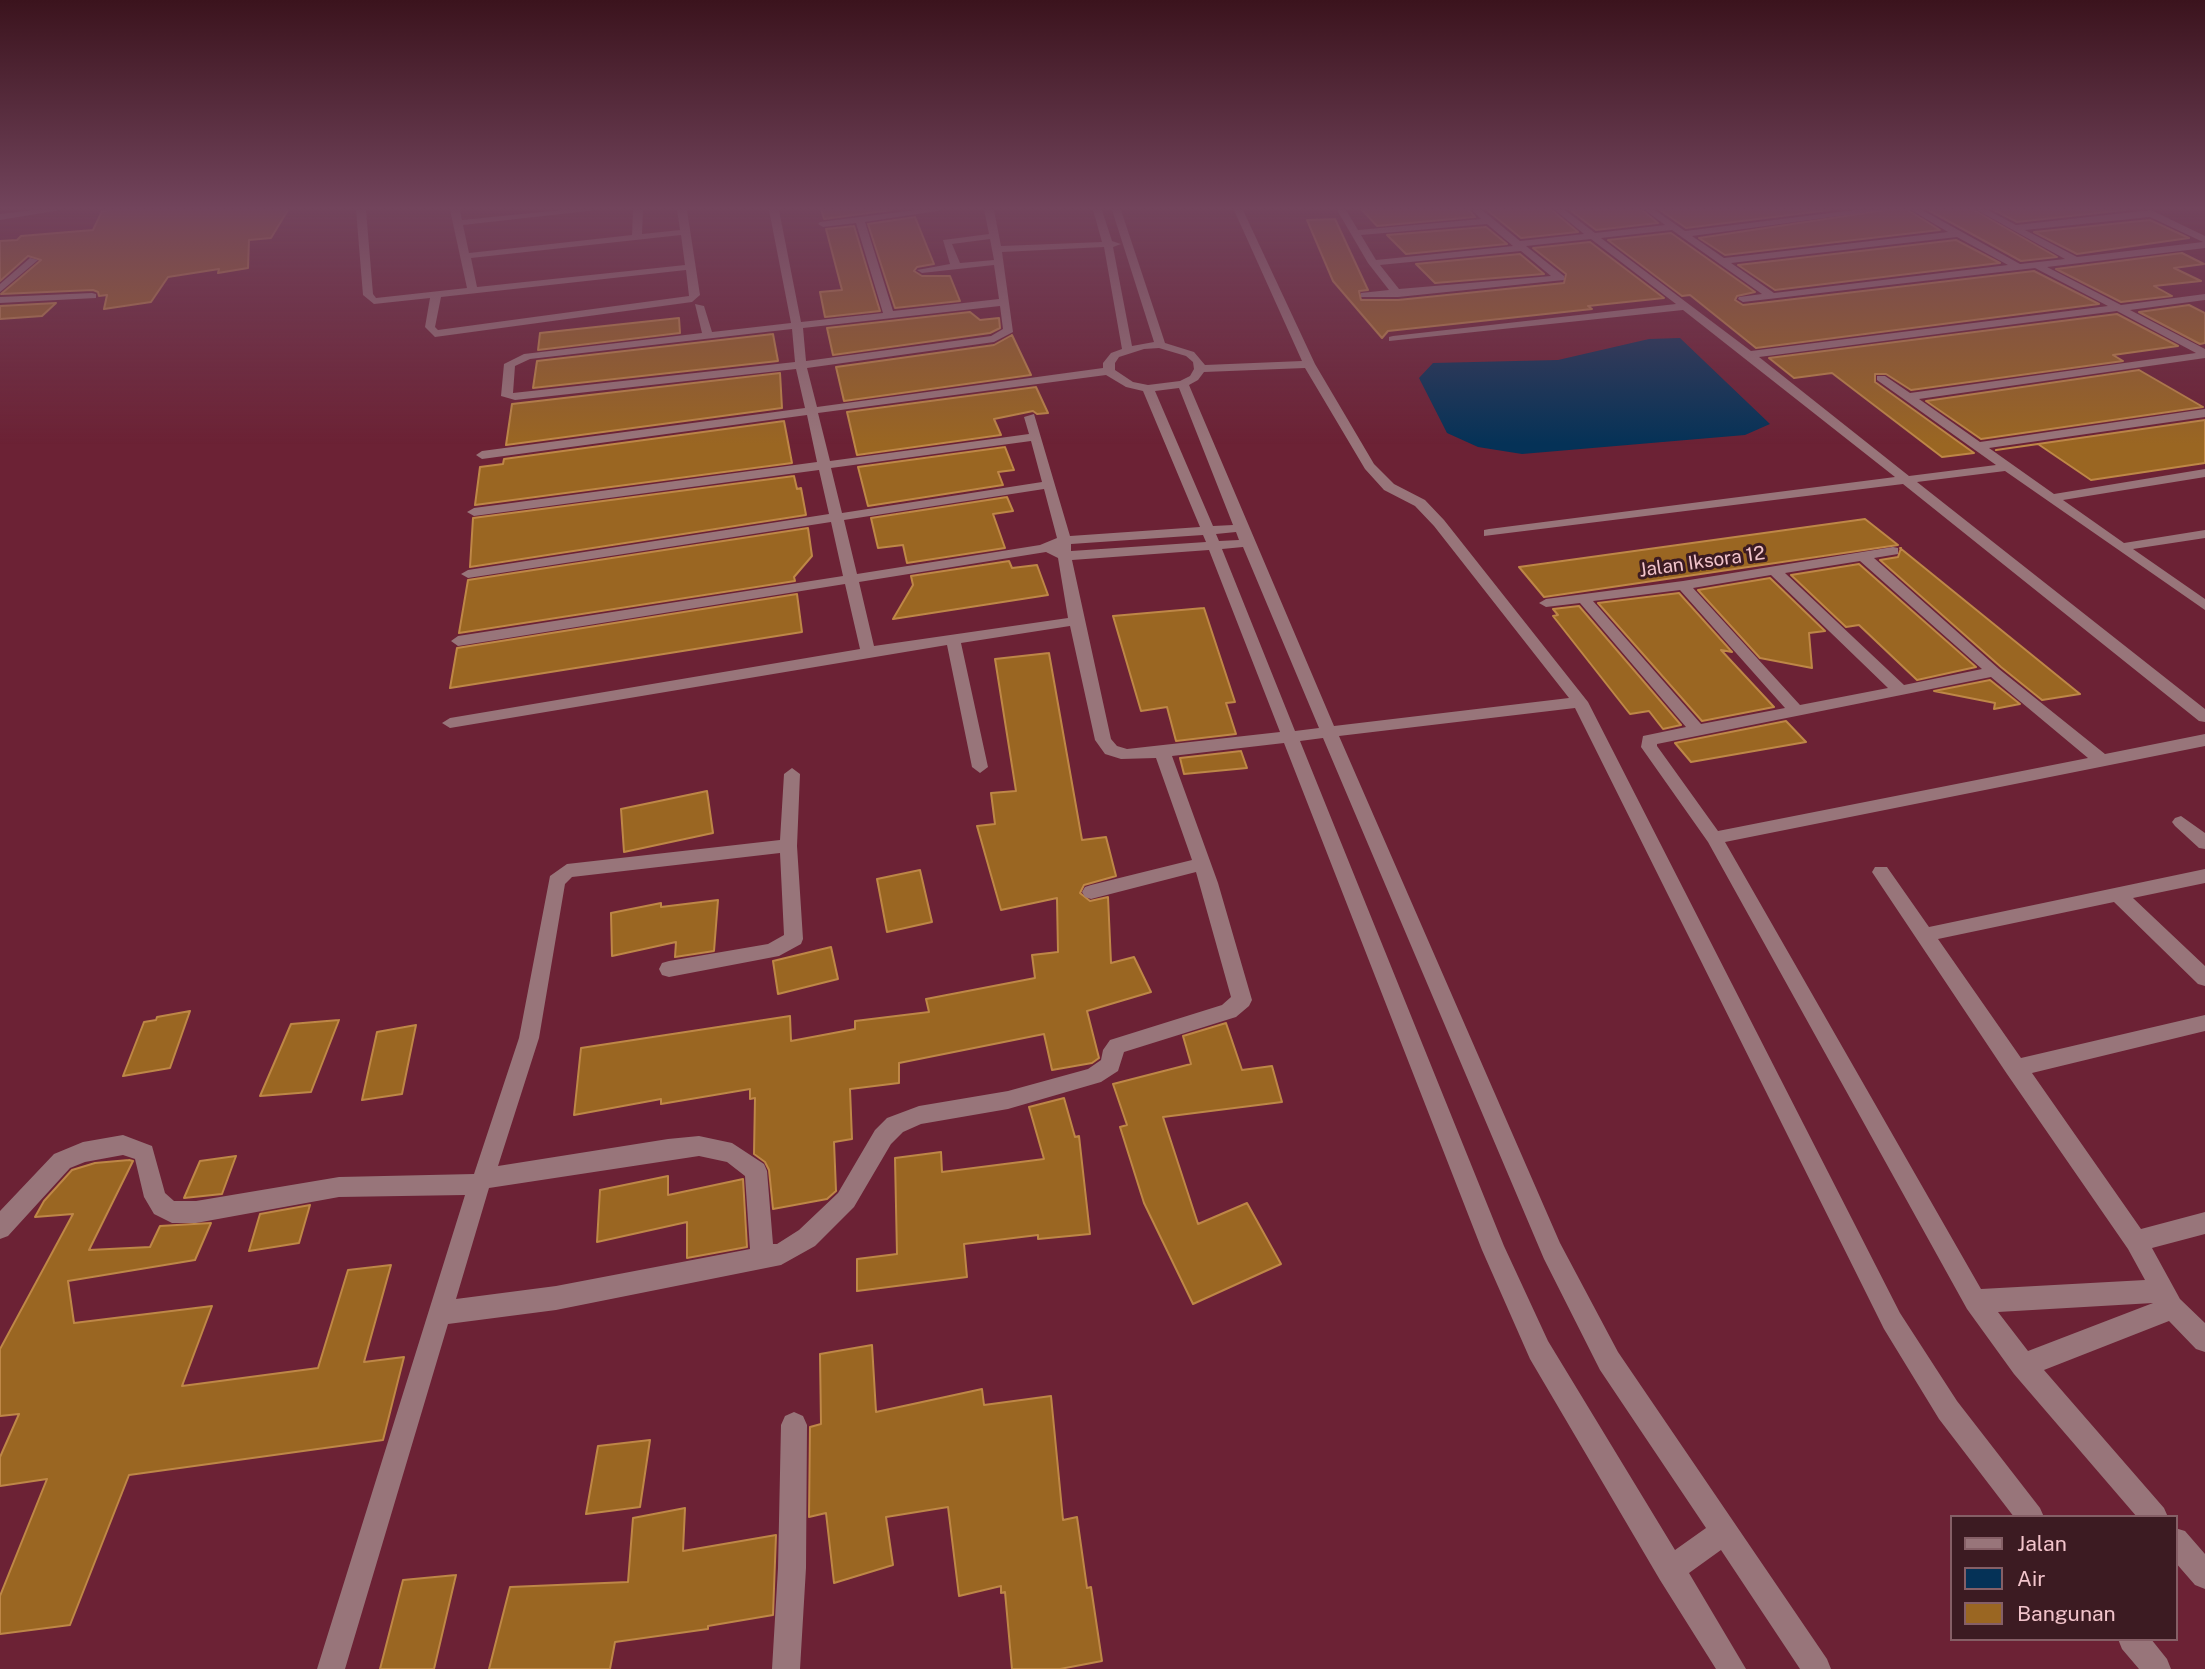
<!DOCTYPE html>
<html>
<head>
<meta charset="utf-8">
<style>
	body { margin:0 }
	#map { position:relative; width:2205px; height:1669px; overflow:hidden; background:#6c2235; font-family:"Public Sans",sans-serif }
	canvas { display:block }
	.legend { position:absolute; left:1950px; top:1515px; width:228px; height:126px; box-sizing:border-box; background:#3c1b22; border:2px solid #855f66; margin:0; padding:9px 12px; list-style:none; font-size:21px; color:#f2c4cb }
	.legend li { display:flex; align-items:center; gap:14px; height:35px }
	.legend b { width:35px; border:2px solid #855f66 }
</style>
</head>
<body>
<div id="map">
<canvas width="2205" height="1669"></canvas>
<ul class="legend">
<li><b style="height:9px;background:#98757a"></b>Jalan</li>
<li><b style="height:19px;background:#053257"></b>Air</li>
<li><b style="height:19px;background:#9a6622"></b>Bangunan</li>
</ul>
</div>
<script>
const ctx = document.querySelector('canvas').getContext('2d');
ctx.lineJoin = 'round';
function fillPath(path, color) { ctx.fillStyle = color; ctx.fill(path, 'evenodd'); }
const shape = rows => new Path2D(rows.map(r => 'M' + r).join(''));
function strokePath(path, color, width, dash) { ctx.strokeStyle = color; ctx.lineWidth = width; ctx.lineCap = dash ? 'butt' : 'round'; ctx.setLineDash(dash || []); ctx.stroke(path); }
function label(font, color, halo, rows, align = 'center') {
  ctx.font = font + ' "Public Sans",sans-serif'; ctx.lineWidth = 6; ctx.setLineDash([]); ctx.textBaseline = 'middle'; ctx.strokeStyle = halo; ctx.fillStyle = color; for (const [text, x, y, turn = 0] of rows) {
    ctx.save(); ctx.translate(x, y); ctx.rotate((+turn || 0) * Math.PI / 180); ctx.textAlign = isNaN(turn) ? turn : align; if (halo) ctx.strokeText(text, 0, 0); ctx.fillText(text, 0, 0); ctx.restore();
  }
}
const water = shape([
	[1680,338,1770,424,1745,435,1522,454,1478,447,1447,433,1419,378,1433,363,1558,360,1649,339]
]);
const building = shape([
	[110,210,288,210,271,238,249,240,248,268,218,273,219,269,168,277,151,302,104,309,107,295,99,296,98,292,93,290,1,294,41,260,28,256,0,281,0,241,17,240,21,236,93,230,102,211,110,210],
	[821,210,892,210,824,219,821,210],
	[1362,210,1469,210,1475,217,1377,226,1362,210],
	[1487,210,1552,210,1578,232,1521,238,1487,210],
	[1570,210,1642,210,1658,223,1596,230,1570,210],
	[1660,210,1830,210,1686,228,1660,210],
	[1885,210,1908,210,1940,230,1725,255,1699,238,1885,210],
	[1928,210,1974,210,2057,257,2021,261,1928,210],
	[1994,210,2125,210,2017,222,1994,210],
	[915,217,934,264,917,267,914,271,922,276,950,276,960,301,895,308,868,224,915,217],
	[1335,219,1368,290,1359,291,1361,300,1398,300,1564,283,1566,274,1533,248,1590,242,1664,298,1588,306,1592,309,1388,331,1382,338,1333,281,1307,220,1335,219],
	[2150,220,2189,238,2077,254,2034,232,2150,220],
	[854,226,880,311,825,317,820,292,842,290,826,229,854,226],
	[1486,227,1507,244,1406,254,1387,235,1486,227],
	[1671,233,1755,292,1737,296,1735,300,1743,305,2034,271,2099,304,1756,348,1690,295,1682,296,1608,240,1671,233],
	[1956,240,2000,263,1775,290,1738,265,1956,240],
	[2182,253,2204,264,2174,268,2201,281,2154,286,2172,296,2121,302,2056,269,2182,253],
	[1520,254,1544,274,1435,283,1416,264,1520,254],
	[56,303,42,316,0,319,0,306,56,303],
	[2189,305,2205,313,2205,343,2200,344,2139,312,2189,305],
	[970,312,980,320,999,318,1000,328,990,333,833,355,827,328,970,312],
	[2117,314,2178,346,2113,355,2123,361,1911,390,1886,374,1875,374,1875,382,1974,453,1942,457,1832,373,1794,378,1769,358,2117,314],
	[679,318,680,333,538,350,540,333,679,318],
	[773,334,778,361,533,388,537,361,773,334],
	[1012,335,1031,375,844,401,836,367,994,345,1012,335],
	[2139,370,2203,407,1981,439,1926,401,2139,370],
	[780,373,782,408,506,445,512,404,780,373],
	[1036,387,1048,413,1037,414,1033,411,994,419,1001,435,857,455,847,412,1036,387],
	[2205,420,2205,463,2091,480,2038,444,1996,450,2205,420],
	[784,421,792,463,475,505,480,467,503,464,504,459,784,421],
	[1005,447,1014,470,998,472,1003,485,868,506,858,467,1005,447],
	[794,476,797,489,801,488,806,515,470,567,473,518,794,476],
	[1007,497,1013,511,993,514,1005,548,907,563,903,545,878,548,871,518,1007,497],
	[1865,519,1898,545,1544,597,1519,567,1865,519],
	[808,528,812,556,794,577,795,581,459,633,468,580,808,528],
	[1901,548,1900,548,2080,694,2042,700,2001,667,1880,560,1898,557,1901,548],
	[1009,561,1012,568,1037,565,1048,595,893,619,913,585,911,576,1009,561],
	[1859,564,1976,667,1917,680,1859,625,1846,627,1791,575,1859,564],
	[1770,578,1825,631,1809,633,1812,668,1760,658,1698,590,1770,578],
	[1679,593,1732,652,1721,650,1774,707,1702,721,1598,603,1679,593],
	[797,594,802,632,450,688,457,648,797,594],
	[1579,606,1681,725,1663,729,1649,711,1630,714,1553,616,1558,615,1553,609,1579,606],
	[1204,608,1235,702,1226,703,1236,734,1176,741,1167,707,1141,711,1113,616,1204,608],
	[1049,653,1082,840,1106,837,1116,876,1084,885,1080,893,1090,901,1108,897,1111,963,1134,957,1151,992,1087,1011,1099,1058,1092,1063,1052,1070,1044,1034,899,1063,899,1083,850,1089,852,1139,834,1142,836,1191,827,1199,773,1209,769,1170,765,1162,754,1154,755,1098,750,1099,750,1089,661,1104,661,1099,574,1115,581,1048,790,1016,791,1041,855,1029,855,1021,929,1012,926,999,1035,978,1032,955,1058,952,1057,898,1001,910,977,826,995,824,991,793,1016,791,995,659,1049,653],
	[1990,680,2020,704,1994,709,1995,703,1934,691,1990,680],
	[1786,721,1806,742,1691,762,1675,743,1786,721],
	[1241,751,1247,768,1184,774,1180,758,1241,751],
	[707,791,713,833,624,852,621,809,707,791],
	[920,870,932,922,887,932,877,879,920,870],
	[718,900,714,951,675,957,676,942,612,956,611,913,661,903,661,907,718,900],
	[831,947,838,979,778,994,773,961,831,947],
	[190,1011,170,1068,123,1076,144,1022,156,1020,157,1017,190,1011],
	[339,1020,311,1092,260,1096,291,1024,339,1020],
	[1226,1023,1242,1070,1272,1066,1282,1102,1163,1117,1198,1224,1247,1203,1281,1264,1193,1304,1144,1203,1120,1127,1127,1125,1113,1084,1191,1064,1183,1036,1226,1023],
	[416,1025,402,1094,362,1100,377,1032,416,1025],
	[1064,1098,1075,1137,1079,1136,1090,1234,1038,1239,1038,1235,964,1244,967,1277,857,1291,857,1259,897,1254,895,1158,941,1152,942,1172,1044,1159,1029,1107,1064,1098],
	[236,1156,222,1194,184,1198,200,1161,236,1156],
	[129,1160,133,1161,89,1250,150,1247,160,1226,211,1223,195,1260,68,1281,74,1323,212,1306,182,1386,318,1368,348,1270,391,1265,364,1362,404,1357,383,1440,129,1475,70,1625,0,1634,0,1596,47,1479,0,1486,0,1457,19,1414,0,1416,0,1349,73,1214,35,1217,44,1201,72,1170,95,1163,129,1160],
	[668,1176,668,1195,743,1179,747,1247,687,1258,687,1222,597,1242,600,1190,668,1176],
	[310,1205,299,1243,249,1251,260,1214,310,1205],
	[872,1345,876,1412,982,1389,984,1405,1051,1396,1063,1520,1077,1517,1087,1588,1091,1587,1102,1661,1060,1669,1012,1669,1005,1592,1001,1593,1001,1586,959,1596,948,1507,886,1517,893,1565,834,1583,826,1513,809,1517,810,1427,821,1424,820,1354,872,1345],
	[650,1440,640,1507,586,1514,598,1446,650,1440],
	[685,1508,683,1551,776,1535,773,1615,708,1626,708,1629,615,1642,610,1669,489,1669,510,1587,628,1582,633,1518,685,1508],
	[456,1575,434,1669,380,1669,403,1580,456,1575]
]);
const minor = shape([
	[32,210,61,210,0,220,0,214,32,210],
	[356,210,366,210,373,294,376,298,467,288,450,210,460,210,462,220,561,210,597,210,463,225,469,253,632,235,633,210,643,210,642,234,680,230,677,210,687,210,700,295,692,302,435,337,425,327,430,298,374,304,363,295,356,210],
	[681,235,685,265,477,287,471,258,681,235],
	[686,270,689,296,438,330,435,327,441,297,686,270],
	[769,210,779,210,801,322,883,313,856,223,823,227,818,224,820,222,915,210,944,210,865,222,893,311,999,299,994,265,922,273,917,270,950,264,943,240,989,234,984,210,994,210,1001,246,1102,242,1093,210,1102,210,1112,241,1121,244,1113,247,1132,346,1154,342,1112,210,1121,210,1165,343,1194,352,1205,365,1302,361,1234,210,1243,210,1315,364,1374,464,1394,484,1425,500,1444,520,1588,702,1900,1313,1957,1401,2040,1508,2044,1517,2014,1517,1939,1419,1884,1329,1575,708,1339,736,1560,1243,1618,1352,1827,1659,1831,1669,1800,1669,1721,1550,1689,1573,1746,1669,1716,1669,1660,1580,1530,1359,1482,1250,1284,743,1172,756,1218,883,1252,1000,1249,1006,1236,1017,1124,1052,1118,1071,1101,1082,1008,1109,921,1124,903,1132,891,1144,854,1207,815,1246,781,1265,556,1310,448,1324,345,1669,317,1669,465,1195,339,1197,196,1223,172,1223,154,1214,144,1197,135,1159,123,1155,85,1162,70,1168,8,1236,0,1239,0,1211,54,1154,83,1142,123,1135,152,1146,165,1193,174,1201,196,1201,339,1177,474,1174,519,1038,550,876,567,864,780,840,784,774,792,768,800,774,797,846,803,939,801,944,779,956,669,977,662,975,659,969,662,963,669,961,768,944,784,935,780,853,572,877,565,884,539,1038,498,1166,668,1139,699,1136,732,1143,764,1164,767,1171,773,1244,777,1244,799,1230,838,1193,875,1130,887,1118,919,1106,1008,1091,1088,1069,1101,1060,1103,1050,1110,1040,1222,1005,1231,997,1196,872,1091,899,1085,897,1082,892,1085,887,1091,885,1192,860,1156,758,1121,759,1105,754,1095,740,1070,626,961,643,988,767,980,773,972,767,947,645,450,728,442,723,450,718,860,649,845,584,458,646,451,641,458,636,843,576,831,522,468,578,461,574,468,570,829,514,819,470,474,516,467,512,474,508,817,462,807,415,482,459,476,455,482,451,805,408,796,369,515,400,501,396,504,364,524,354,702,333,695,304,704,306,712,332,791,323,769,210],
	[990,239,994,260,960,263,952,244,990,239],
	[1104,247,1122,349,1111,353,1103,363,1103,368,817,407,807,368,994,342,1013,332,1002,252,1104,247],
	[1000,306,1003,329,991,336,806,361,803,328,1000,306],
	[792,329,795,362,513,393,515,366,530,359,792,329],
	[1159,348,1186,356,1193,362,1194,369,1190,376,1180,381,1148,385,1133,382,1115,370,1115,363,1119,357,1144,349,1159,348],
	[1305,368,1365,469,1384,490,1415,506,1434,526,1569,698,1334,726,1189,385,1198,380,1204,372,1305,368],
	[1106,375,1126,387,1143,391,1200,527,1070,536,1034,414,1024,417,1029,434,830,461,818,413,1106,375],
	[1179,388,1233,525,1213,526,1155,391,1179,388],
	[1031,441,1042,482,842,513,831,468,1031,441],
	[1044,489,1057,538,1040,545,857,574,844,520,1044,489],
	[1236,532,1239,540,1219,541,1216,534,1236,532],
	[1203,535,1206,542,1071,551,1071,544,1203,535],
	[1243,547,1319,728,1295,731,1222,549,1243,547],
	[1209,550,1280,732,1127,749,1117,746,1111,739,1072,560,1209,550],
	[1046,552,1058,558,1068,618,874,646,859,582,1046,552],
	[1323,738,1544,1259,1600,1370,1706,1528,1675,1550,1548,1341,1504,1246,1300,741,1323,738],
	[699,1156,727,1162,745,1176,750,1249,556,1286,456,1299,489,1188,699,1156],
	[1337,210,1346,210,1358,230,1481,219,1472,210,1482,210,1520,241,1584,234,1555,210,1565,210,1595,233,1665,225,1645,210,1655,210,1685,231,1854,210,1883,210,1692,236,1724,258,1948,232,1911,210,1922,210,2020,264,2065,259,1977,210,1988,210,2016,225,2151,210,2205,236,2205,248,2047,267,2121,305,2205,294,2205,300,2130,310,2205,349,2205,358,1919,399,1980,442,2205,409,2205,417,1989,448,2054,494,2205,469,2205,477,2063,500,2124,543,2205,530,2205,538,2133,549,2205,599,2205,610,2005,471,1917,482,2205,709,2205,722,2199,721,1903,484,1484,536,1484,530,1489,529,1895,477,1683,310,1389,341,1389,337,1393,336,1676,304,1591,239,1526,246,1564,276,1564,280,1398,297,1361,297,1361,293,1389,290,1368,263,1337,210],
	[2150,217,2203,242,2077,257,2025,230,2150,217],
	[1487,224,1513,246,1376,260,1361,235,1487,224],
	[1672,230,1762,294,1739,297,1738,299,1743,302,2035,268,2108,306,1751,351,1601,238,1672,230],
	[1957,237,2008,265,1774,293,1731,263,1957,237],
	[1521,251,1551,276,1399,289,1380,265,1521,251],
	[2117,311,2196,353,1910,393,1885,376,1877,376,1877,380,1996,465,1909,476,1759,357,2117,311],
	[30,258,38,260,0,292,0,284,30,258],
	[92,293,96,294,96,298,0,303,0,297,92,293],
	[1893,547,1898,548,1898,554,1874,558,1999,669,2105,754,2205,734,2205,746,1725,842,1981,1289,2145,1280,2128,1249,2007,1074,1872,872,1875,867,1887,867,1929,927,2205,869,2205,883,2133,898,2205,966,2205,986,2198,984,2114,902,1938,939,2021,1058,2205,1015,2205,1031,2032,1073,2141,1229,2205,1212,2205,1234,2152,1248,2180,1299,2205,1323,2205,1352,2196,1349,2169,1321,2044,1370,2164,1508,2168,1517,2137,1517,2014,1374,1967,1309,1708,842,1641,747,1643,736,1686,727,1580,603,1546,607,1539,603,1546,599,1683,581,1893,547],
	[1860,561,1982,669,1904,685,1785,573,1860,561],
	[1771,575,1888,688,1800,705,1693,588,1771,575],
	[1680,590,1785,708,1701,724,1593,601,1680,590],
	[1991,677,2088,758,1718,831,1657,746,1657,744,1991,677],
	[2153,1303,2028,1351,1998,1312,2153,1303],
	[2181,816,2205,833,2205,849,2199,848,2175,826,2172,822,2175,818,2181,816],
	[794,1412,803,1416,807,1425,806,1568,800,1669,772,1669,778,1568,781,1425,785,1416,794,1412],
	[2175,1528,2185,1531,2205,1554,2205,1589,2195,1585,2175,1562,2175,1528],
	[2118,1639,2151,1639,2167,1659,2171,1669,2139,1669,2122,1649,2118,1639]
]);
const streetNames = [
	["Jalan Iksora 12",1702,562,-8]
];
fillPath(water, '#053257');
fillPath(building, '#9a6622');
strokePath(building, '#be8747', 2);
fillPath(minor, '#98757a');
const sky = ctx.createLinearGradient(0, 0, 0, 444);
sky.addColorStop(0, '#3b131d');
sky.addColorStop(0.47, '#72445c');
sky.addColorStop(1, '#72445c00');
ctx.fillStyle = sky;
ctx.fillRect(0, 0, 2205, 444);
label('19px', '#f2c4cb', '#3c1b22', streetNames);
</script>
</body>
</html>
